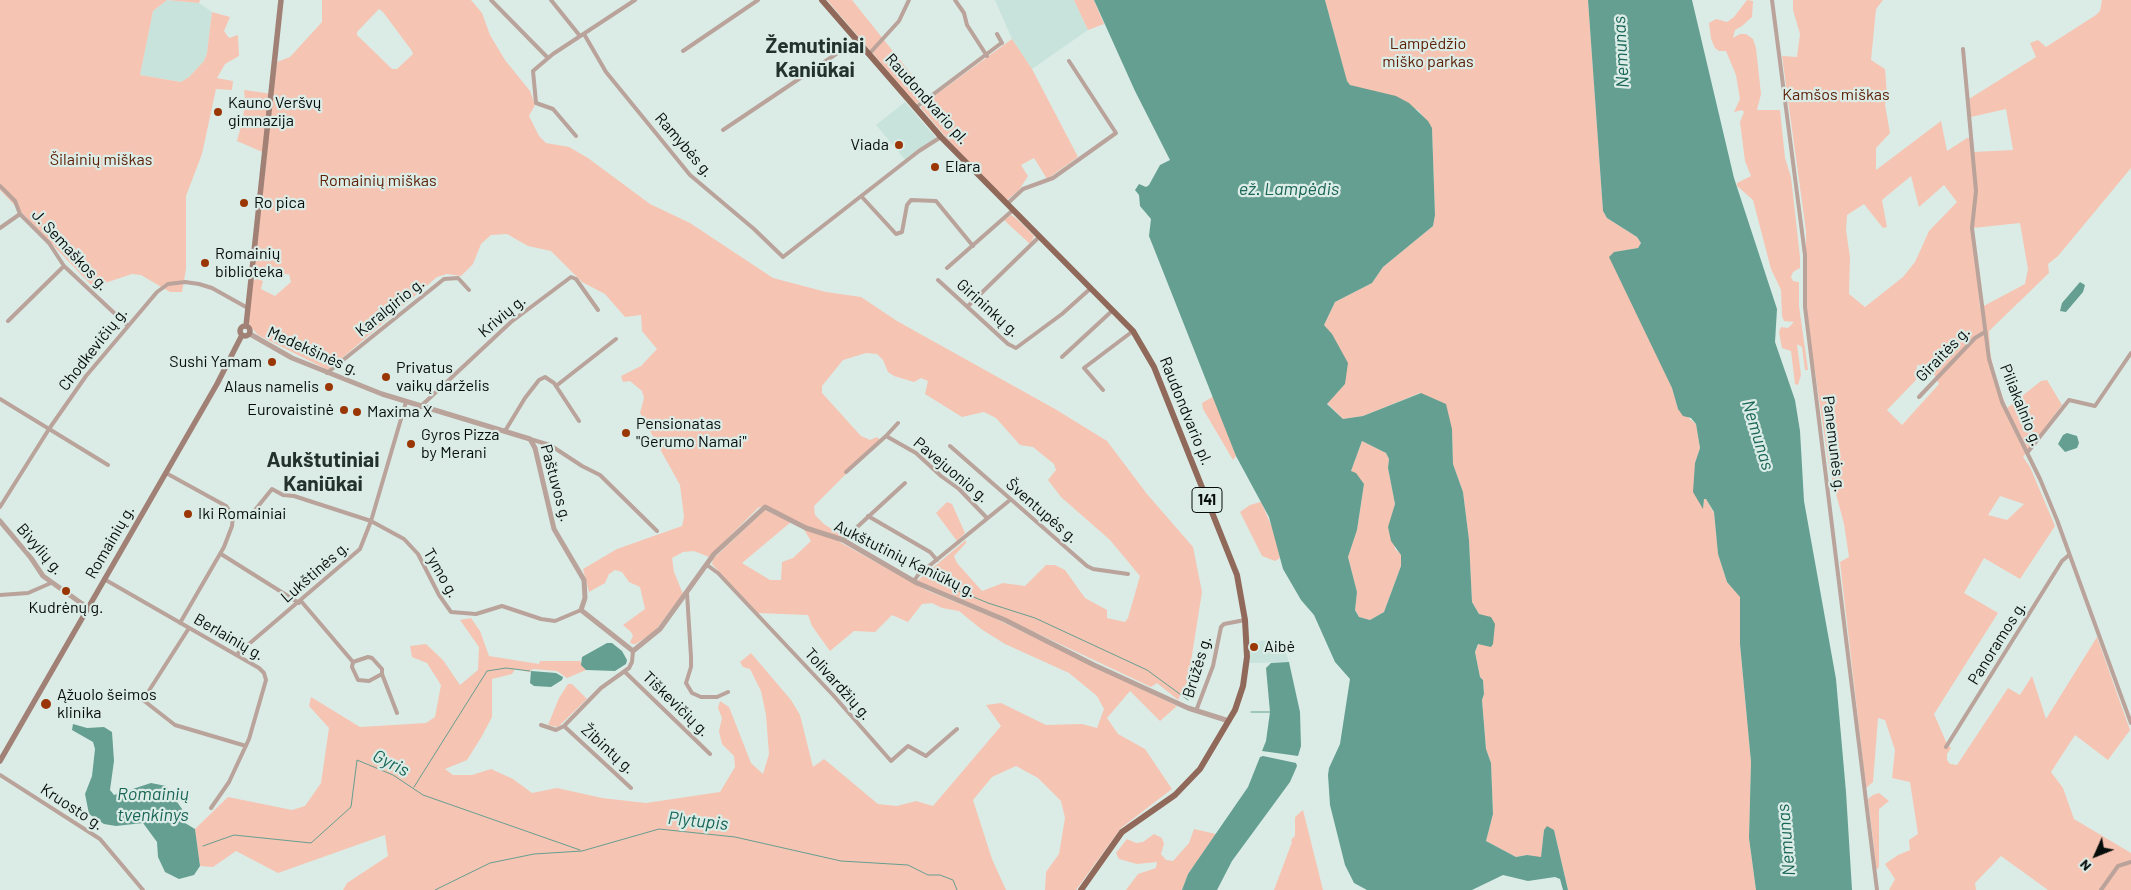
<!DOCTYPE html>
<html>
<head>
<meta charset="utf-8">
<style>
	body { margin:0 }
	#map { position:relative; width:2131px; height:890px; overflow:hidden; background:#dbece7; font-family:Barlow,sans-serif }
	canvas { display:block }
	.north { position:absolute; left:2071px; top:830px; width:50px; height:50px; -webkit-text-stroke:4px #dbece7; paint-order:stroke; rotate:226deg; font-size:14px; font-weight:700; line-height:20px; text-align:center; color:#070d0b }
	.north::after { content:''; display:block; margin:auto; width:18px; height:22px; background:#070d0b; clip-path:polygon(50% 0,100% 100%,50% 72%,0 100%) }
</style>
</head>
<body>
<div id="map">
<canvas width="2131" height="890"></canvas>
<div class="north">N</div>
</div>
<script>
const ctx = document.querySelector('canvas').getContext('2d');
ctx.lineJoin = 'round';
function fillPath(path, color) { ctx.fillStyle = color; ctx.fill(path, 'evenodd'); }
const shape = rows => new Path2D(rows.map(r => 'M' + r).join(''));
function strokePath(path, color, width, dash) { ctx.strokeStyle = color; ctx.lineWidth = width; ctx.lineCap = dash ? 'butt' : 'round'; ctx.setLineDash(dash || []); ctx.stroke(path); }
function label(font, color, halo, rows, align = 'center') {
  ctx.font = font + ' Barlow,sans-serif'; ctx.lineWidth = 4.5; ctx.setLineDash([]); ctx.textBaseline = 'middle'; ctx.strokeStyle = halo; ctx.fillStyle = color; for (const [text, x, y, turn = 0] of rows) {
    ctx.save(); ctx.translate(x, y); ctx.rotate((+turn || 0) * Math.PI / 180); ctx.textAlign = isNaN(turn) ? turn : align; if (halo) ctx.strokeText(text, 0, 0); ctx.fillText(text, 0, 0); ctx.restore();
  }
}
const built = shape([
	[167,0,199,3,212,12,207,53,204,61,189,77,182,82,140,75,153,11],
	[995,0,1074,0,1088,30,1032,69,1012,39],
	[905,102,937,139,907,162,876,125],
	[1281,639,1289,662,1250,663,1251,642]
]);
const green = shape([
	[0,0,200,0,199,3,167,0,153,11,140,75,181,82,189,77,204,61,207,53,212,12,230,17,224,31,229,38,238,35,239,56,225,64,217,78,233,81,232,90,216,89,202,154,186,196,186,269,182,292,170,292,141,275,132,274,93,287,0,190],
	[322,0,471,0,482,13,490,35,505,60,530,91,535,105,529,116,539,136,546,143,569,147,588,158,650,204,690,223,773,278,826,292,861,297,897,321,1055,409,1107,441,1147,494,1193,547,1202,592,1188,680,1178,700,1157,683,1151,687,992,612,917,581,966,540,966,543,954,556,957,563,982,591,1003,583,1025,586,1046,565,1055,565,1065,570,1085,598,1107,610,1107,618,1125,622,1128,618,1140,576,1110,540,1061,497,1048,480,1056,470,1054,464,1033,447,1020,445,996,418,984,412,962,417,925,394,928,381,921,378,914,382,894,376,888,372,883,360,877,354,866,353,843,360,822,386,822,393,861,436,870,440,877,437,880,440,814,506,815,515,824,524,842,536,840,538,806,526,763,506,758,508,709,557,694,551,683,552,672,558,674,572,683,594,655,631,636,644,632,644,630,642,633,636,631,632,623,625,645,609,640,587,629,582,622,572,615,570,609,574,605,583,589,592,583,569,617,549,682,526,684,517,680,485,640,413,644,398,642,391,630,381,623,382,621,376,641,366,657,349,642,331,641,315,625,317,605,294,582,282,551,251,528,246,507,234,491,235,481,244,473,264,461,276,447,274,437,277,328,370,258,335,250,326,247,315,252,281,257,279,263,281,261,289,275,296,291,282,289,274,260,276,254,271,267,154,237,141,243,119,245,99,244,90,273,94,277,62,290,57,322,22],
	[379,9,383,12,412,51,413,54,397,69,392,69,357,35,357,32],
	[827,0,852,0,928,95,916,104],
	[1074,0,1094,0,1104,24,1088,30],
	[1325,0,1588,0,1603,211,1607,218,1637,237,1641,243,1638,248,1614,252,1672,388,1678,409,1696,424,1700,448,1695,463,1703,508,1704,499,1706,499,1714,513,1718,554,1727,582,1741,597,1740,644,1751,762,1749,838,1756,890,1568,890,1554,830,1548,827,1544,830,1541,858,1527,855,1516,857,1486,841,1493,814,1491,763,1486,749,1482,700,1484,694,1483,680,1480,677,1475,652,1479,643,1479,614,1472,602,1469,540,1463,492,1453,464,1452,429,1420,393,1363,416,1343,419,1327,403,1345,384,1324,325,1335,302,1372,283,1383,267,1433,226,1435,215,1432,128,1418,110,1350,85,1347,82],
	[1747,0,1753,1,1752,17,1742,26,1735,30,1733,38,1740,34,1746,34,1753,39,1756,48,1761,94,1757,110,1780,110,1785,158,1791,177,1800,257,1800,268,1793,272,1791,277,1793,281,1799,282,1799,306,1808,370,1805,370,1802,347,1797,344,1801,375,1798,385,1795,384,1791,351,1782,348,1779,332,1781,327,1788,328,1794,322,1784,321,1782,316,1781,290,1771,269,1753,200,1737,186,1737,183,1751,176,1745,161,1740,122,1744,112,1742,110,1734,112,1740,99,1736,75,1726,51,1719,51,1715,48,1711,39,1709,23,1716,19,1727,22,1734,17],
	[1793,0,1883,0,1876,9,1871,60,1885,69,1887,95,1885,105,1890,133,1876,148,1876,170,1941,121,1947,151,1967,138,1971,138,1973,152,2013,150,2006,109,1971,117,1969,99,2036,57,2030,43,2038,40,2046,47,2096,15,2100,11,2102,0,2131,0,2131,168,2058,256,2048,264,2049,273,1989,331,1990,352,1996,380,2007,408,2041,381,2047,380,2062,405,2023,457,2030,467,2055,526,2020,579,1984,558,1964,593,1998,613,1934,714,1947,744,1951,748,1947,754,1947,760,1950,764,1957,765,2008,688,2020,695,2032,676,2046,719,2097,637,2130,730,2108,760,2075,735,2051,772,2063,788,2074,819,2131,853,2131,890,2048,890,2001,856,1975,883,1976,890,1889,890,1895,879,1885,864,1898,855,1910,850,1909,840,1918,834,1910,782,1892,778,1895,750,1885,720,1878,718,1873,782,1866,788,1840,562,1849,557,1844,524,1829,467,1806,310,1806,231,1782,56,1797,57,1800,34,1793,10],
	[1911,176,1919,207,1944,185,1957,202,1929,231,1915,262,1903,277,1865,307,1849,294,1850,257,1846,230,1847,215,1864,204,1883,228,1887,227,1882,200],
	[2020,223,2028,269,2025,284,1980,308,1973,228],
	[1917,365,1930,366,1939,384,1902,425,1887,410,1916,380],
	[2000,496,2024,504,2007,520,1988,515],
	[1012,39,1032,69,1078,157,1047,179,1034,158,1021,165,1028,176,1019,190,1007,200,950,142,921,108,923,104],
	[1011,215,1017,219,1034,236,1030,244,1004,220],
	[1214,396,1236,456,1233,460,1203,409,1202,403],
	[1362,441,1386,453,1389,459,1388,468,1395,504,1392,515,1395,549,1401,554,1401,566,1384,612,1370,620,1359,617,1355,609,1357,592,1348,557,1357,530,1364,484,1351,471],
	[947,502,952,504,965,533,957,541,936,513],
	[1261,502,1275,534,1280,558,1275,561,1262,556,1240,512,1250,505],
	[765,510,791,522,742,563,770,580,781,580,782,562,793,558,811,541,803,528,836,540,926,590,992,617,1177,706,1160,721,1130,691,1107,718,1118,734,1145,749,1172,789,1121,828,1076,890,1045,890,1046,872,1059,854,1065,818,1061,801,1038,778,1016,766,992,777,973,800,992,859,1006,890,343,890,347,883,388,856,385,835,278,873,236,851,213,867,200,866,195,829,228,797,292,810,305,806,321,783,329,728,309,706,311,697,360,727,426,723,435,717,441,685,427,663,412,657,410,646,426,644,443,660,460,685,478,670,479,647,460,620,471,618,480,631,489,656,539,664,540,661,580,661,586,670,567,678,557,671,533,669,529,672,515,669,512,674,492,679,492,717,482,736,467,760,445,769,453,775,472,775,491,769,513,779,532,793,557,788,602,798,646,803,720,792,735,767,734,756,722,744,719,731,722,718,718,708,720,701,729,707,751,763,763,774,769,754,766,715,761,691,750,669,743,667,740,662,751,653,791,700,800,715,813,767,824,759,878,804,897,806,916,801,933,806,1001,726,986,705,1001,703,1046,725,1082,724,1097,728,1104,709,1097,696,1069,673,1005,644,981,629,959,611,942,608,932,603,922,604,908,622,892,615,875,632,854,631,830,651,812,626,808,615,758,613,712,564,713,559],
	[568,684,572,684,587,699,558,727,548,725,559,698],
	[1879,793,1889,801,1879,809,1879,866,1878,869,1875,868,1874,848,1868,799,1873,795],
	[1303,810,1323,890,1274,890,1292,842,1291,840,1295,836,1295,817],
	[1194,829,1216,834,1188,874,1182,890,1126,890,1138,874,1156,868,1157,862,1137,864,1119,859,1116,853,1127,839,1136,843,1143,842,1154,834,1162,838,1164,844,1161,854,1166,860,1173,861,1189,843]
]);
const water = shape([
	[1094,0,1325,0,1347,81,1350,85,1396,96,1409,103,1428,121,1432,128,1435,215,1433,226,1383,267,1372,283,1335,302,1324,325,1332,334,1348,363,1345,384,1327,404,1343,419,1363,416,1421,393,1446,404,1452,429,1453,464,1463,492,1469,540,1472,602,1479,614,1491,617,1495,624,1493,644,1491,647,1478,644,1475,652,1480,677,1483,680,1484,694,1482,700,1486,749,1491,763,1493,814,1486,841,1516,857,1527,855,1541,857,1544,830,1547,826,1554,830,1568,890,1563,890,1560,879,1555,877,1528,881,1503,875,1472,890,1367,890,1354,883,1345,865,1330,805,1328,775,1329,768,1340,744,1350,679,1335,662,1314,615,1301,600,1283,569,1269,517,1236,456,1149,236,1151,219,1140,206,1139,195,1135,190,1139,184,1146,187,1149,185,1160,165,1170,160,1135,91],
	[1362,441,1386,453,1389,459,1388,468,1395,504,1388,527,1391,541,1401,555,1401,566,1384,612,1370,620,1359,617,1355,610,1357,592,1348,557,1357,530,1364,484,1356,473,1351,471],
	[1588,0,1692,0,1734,178,1777,309,1775,342,1795,400,1800,431,1804,501,1836,679,1846,792,1852,890,1756,890,1749,838,1751,762,1740,644,1740,597,1727,582,1718,554,1714,512,1706,499,1704,499,1703,509,1693,492,1695,463,1700,448,1696,424,1691,418,1683,416,1678,409,1672,388,1609,257,1614,252,1638,248,1641,243,1637,237,1607,218,1603,211],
	[2080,282,2085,285,2083,292,2066,312,2060,311,2062,303],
	[2067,433,2077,436,2079,443,2077,448,2065,452,2058,444,2063,435],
	[607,643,612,643,622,651,627,660,626,664,615,671,586,670,581,665,582,657],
	[1289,662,1300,712,1301,746,1298,756,1262,751,1266,741,1270,712,1266,668,1271,663],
	[531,671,556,673,563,677,562,680,551,687,534,686,530,683],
	[73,724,87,728,104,727,112,732,114,761,110,790,114,795,151,783,166,786,182,809,185,823,195,829,200,866,194,875,179,879,165,872,158,857,157,842,143,823,116,826,104,824,89,814,85,794,92,776,95,749,93,742,72,730],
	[1263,756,1296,763,1297,766,1290,782,1232,861,1217,890,1182,890,1188,874,1248,787,1260,757]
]);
const stream = shape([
	[932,570,952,588,988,603,1035,618,1147,670,1188,700],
	[1251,712,1270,712],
	[414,787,487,671,506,668,530,671],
	[203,846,234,835,311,843,351,807,357,760,393,775,423,795,580,850],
	[435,890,490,863,534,854,582,851,659,829,735,837,841,861,908,865,928,875,940,875,953,880,957,890]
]);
const minor = shape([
	[491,0,548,58],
	[551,0,580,36],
	[955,0,964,13,967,25,987,56],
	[1772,0,1805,255,1805,307,1877,890],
	[584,34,606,72,690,175,754,229,783,257,919,151,941,137],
	[1963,49,1976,191,1972,228,1989,359,2002,402,2040,479,2057,520,2131,723],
	[683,51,758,0],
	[869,54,899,21,909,0],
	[915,108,1000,44,1002,43,997,34],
	[723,130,857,40],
	[576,136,553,109,536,103,533,71,553,54,635,0],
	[0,186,15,201,20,214,49,243,64,266,127,325],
	[862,197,896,234,902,232,907,205,911,200,936,201,973,246],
	[1007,204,1023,189,1053,178,1116,133,1069,61],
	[0,228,20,214],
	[947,268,1013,210],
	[938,280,1008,344,1016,348,1062,314,1091,288],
	[968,306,1039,237],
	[8,321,64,266],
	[1062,357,1113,310],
	[327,373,444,279,458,278,469,290],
	[556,386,616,339],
	[1103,390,1084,368,1133,331],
	[1919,397,1975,338,1985,332],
	[0,399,108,465],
	[420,407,511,322,571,277,576,279,598,310],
	[898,423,886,436,916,453,941,476,959,489,987,518],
	[505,431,525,398,539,380,545,377,554,383,579,421],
	[530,439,550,445,582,466,600,475,657,531],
	[950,446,1087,566,1093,569,1128,574],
	[2027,453,2069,400,2095,406,2131,353],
	[846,472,886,436],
	[166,473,226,506,233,516,232,526,224,547,180,623],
	[0,507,49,429,86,376,157,292,168,284,185,282,199,284,212,288,246,307],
	[233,516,245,518,251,515,272,489,283,495,294,496,371,521,404,539,418,554,439,595,451,612,476,614,502,606,541,619,555,621,581,610],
	[868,516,930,552,937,560],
	[843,540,905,483],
	[221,554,299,603],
	[707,565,718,573,833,695,891,761,908,746,926,756,957,729],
	[104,579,259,668,264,673,266,680,249,739,229,782,211,808],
	[914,581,918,575,1010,500],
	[687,593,691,657,691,667,686,683,692,693,701,697,717,697,728,692],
	[0,595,28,593,51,583],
	[301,601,353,662,352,667,358,680,369,681,382,674,382,669,372,658,368,657,353,662],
	[189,628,143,700,175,725,246,746],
	[236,655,360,549,371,521,406,402],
	[625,672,710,754],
	[382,674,397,713],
	[1196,711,1213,666,1221,627,1224,624,1245,620],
	[541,725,556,730,564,726,631,788],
	[564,726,601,688,629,668,632,662,633,651],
	[1946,747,2062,561,2069,555],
	[0,775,100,839,143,890],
	[2101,890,2118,866,2131,862]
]);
const tertiary = shape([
	[250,334,292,358,382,394,530,439,535,448,554,529,584,580,585,598,581,610,633,651,660,629,714,554,765,507,806,528,843,540,917,583,1005,620,1094,665,1188,708,1229,721],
	[0,521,31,558,43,576,88,608]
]);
const secondary = shape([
	'240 331a5 5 0 1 1 10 0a5 5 0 1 1-10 0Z',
	[246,326,281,0],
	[0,761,217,384,242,335]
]);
const primary = shape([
	[822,0,941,137,1133,331,1154,367,1237,575,1245,620,1247,657,1243,686,1235,710,1200,769,1175,795,1122,832,1081,890]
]);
const markers = [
	[218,112,5,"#9a3603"],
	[899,145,5,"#9a3603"],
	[935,167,5,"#9a3603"],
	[244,203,5,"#9a3603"],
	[205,263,5,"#9a3603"],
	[272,362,5,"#9a3603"],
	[386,377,5,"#9a3603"],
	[329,387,5,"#9a3603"],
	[344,410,5,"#9a3603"],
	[357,412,5,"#9a3603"],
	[626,433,5,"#9a3603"],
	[411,444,5,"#9a3603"],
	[188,514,5,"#9a3603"],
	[66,591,5,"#9a3603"],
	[1254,647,5,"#9a3603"],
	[46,704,6,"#9a3603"]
];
const shields = [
	[1207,500,30]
];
const shieldNames = [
	["141",1207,500]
];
const parkNames = [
	["Lampėdžio",1428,44],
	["miško parkas",1428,62],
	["Kamšos miškas",1836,95],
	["Šilainių miškas",101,160],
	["Romainių miškas",378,181]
];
const streetNames = [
	["Raudondvario pl.",927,99,48],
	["Ramybės g.",684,145,49],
	["J. Semaškos g.",70,250,47],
	["Karalgirio g.",390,307,-39],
	["Girininkų g.",988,308,42],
	["Krivių g.",502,316,-40],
	["Chodkevičių g.",93,349,-52],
	["Medekšinės g.",313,351,24],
	["Giraitės g.",1943,354,-46],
	["Piliakalnio g.",2021,405,68],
	["Raudondvario pl.",1186,411,68],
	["Panemunės g.",1834,444,83],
	["Pavejuonio g.",951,470,40],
	["Paštuvos g.",556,483,75],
	["Šventupės g.",1042,511,41],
	["Romainių g.",110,542,-60],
	["Bivylių g.",40,549,49],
	["Aukštutinių Kaniūkų g.",905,559,26],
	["Lukštinės g.",315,572,-41],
	["Tymo g.",441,573,60],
	["Berlainių g.",229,637,30],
	["Panoramos g.",1997,643,-58],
	["Brūžės g.",1197,667,-73],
	["Tolivardžių g.",838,684,48],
	["Tiškevičių g.",676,704,44],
	["Žibintų g.",608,749,42],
	["Kruosto g.",72,807,33]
];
const poiNames = [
	["Kauno Veršvų",228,103],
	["gimnazija",228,121],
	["Viada",889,145,"right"],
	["Elara",945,167],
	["Ro pica",254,203],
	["Romainių",215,254],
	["biblioteka",215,272],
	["Sushi Yamam",262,362,"right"],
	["Privatus",396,368],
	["vaikų darželis",396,386],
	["Alaus namelis",319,387,"right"],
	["Eurovaistinė",334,410,"right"],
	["Maxima X",367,412],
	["Pensionatas",636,424],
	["\"Gerumo Namai\"",636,442],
	["Gyros Pizza",421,435],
	["by Merani",421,453],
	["Iki Romainiai",198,514],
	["Kudrėnų g.",66,608,"center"],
	["Aibė",1264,647],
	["Ąžuolo šeimos",57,695],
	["klinika",57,713]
];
const waterNames = [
	["Nemunas",1621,52,-93],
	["ež. Lampėdis",1289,189],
	["Nemunas",1758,435,73],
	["Gyris",391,763,27],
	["Romainių",153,794],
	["tvenkinys",153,815],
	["Plytupis",698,821,6],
	["Nemunas",1786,840,-95]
];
const districtNames = [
	["Žemutiniai",815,46],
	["Kaniūkai",815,70],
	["Aukštutiniai",323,460],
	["Kaniūkai",323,484]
];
fillPath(built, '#c8e3db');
fillPath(green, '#f6c4b2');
fillPath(water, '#659f91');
strokePath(stream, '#659f91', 1);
strokePath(minor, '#b9a39a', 4);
strokePath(tertiary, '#b9a39a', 5);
strokePath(secondary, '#a18175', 5.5);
strokePath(primary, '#90695a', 6);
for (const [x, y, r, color] of markers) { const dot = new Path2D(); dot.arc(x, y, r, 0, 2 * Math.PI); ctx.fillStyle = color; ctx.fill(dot); strokePath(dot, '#dbece7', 2); }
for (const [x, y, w] of shields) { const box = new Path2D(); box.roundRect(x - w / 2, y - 12.5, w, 25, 4); ctx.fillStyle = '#dbece7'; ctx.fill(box); strokePath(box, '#070d0b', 1); }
label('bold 15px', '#070d0b', null, shieldNames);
label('16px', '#5e2108', '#dbece7', parkNames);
label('16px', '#070d0b', '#dbece7', streetNames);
label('16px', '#070d0b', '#dbece7', poiNames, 'left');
label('italic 18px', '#196556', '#dbece7', waterNames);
label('bold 21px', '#24322e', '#dbece7', districtNames);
</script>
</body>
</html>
